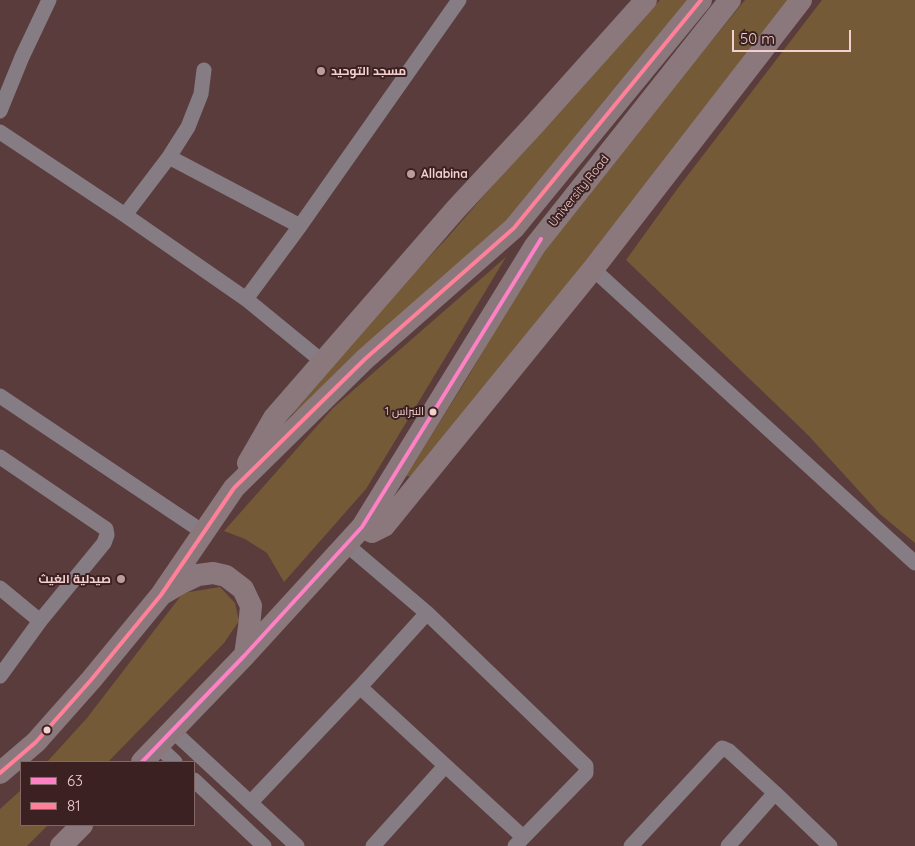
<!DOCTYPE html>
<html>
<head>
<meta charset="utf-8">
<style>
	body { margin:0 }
	#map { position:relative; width:915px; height:846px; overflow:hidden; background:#5b3c3d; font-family:Quicksand,sans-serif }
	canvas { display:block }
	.legend { position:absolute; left:20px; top:761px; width:175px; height:65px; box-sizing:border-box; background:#3b2121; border:1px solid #856766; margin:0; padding:6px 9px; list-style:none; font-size:15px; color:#f3cfce }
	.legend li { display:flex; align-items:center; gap:10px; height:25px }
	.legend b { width:25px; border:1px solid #856766 }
	.scale { position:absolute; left:732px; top:30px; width:119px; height:22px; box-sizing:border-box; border:2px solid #f3cfce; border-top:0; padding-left:6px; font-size:15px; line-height:18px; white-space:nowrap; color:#f3cfce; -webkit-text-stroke:4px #3b2121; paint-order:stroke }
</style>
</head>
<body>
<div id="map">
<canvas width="915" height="846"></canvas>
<ul class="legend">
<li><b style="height:6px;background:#ff80c5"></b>63</li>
<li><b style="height:6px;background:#ff8098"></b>81</li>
</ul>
<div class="scale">50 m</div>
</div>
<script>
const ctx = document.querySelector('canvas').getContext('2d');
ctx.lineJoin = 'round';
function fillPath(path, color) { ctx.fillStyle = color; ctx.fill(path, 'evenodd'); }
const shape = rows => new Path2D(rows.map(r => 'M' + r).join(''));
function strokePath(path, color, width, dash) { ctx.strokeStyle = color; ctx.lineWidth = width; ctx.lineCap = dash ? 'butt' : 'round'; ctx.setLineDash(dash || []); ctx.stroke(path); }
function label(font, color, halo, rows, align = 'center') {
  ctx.font = font + ' Quicksand,Cairo,sans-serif'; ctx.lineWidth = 4; ctx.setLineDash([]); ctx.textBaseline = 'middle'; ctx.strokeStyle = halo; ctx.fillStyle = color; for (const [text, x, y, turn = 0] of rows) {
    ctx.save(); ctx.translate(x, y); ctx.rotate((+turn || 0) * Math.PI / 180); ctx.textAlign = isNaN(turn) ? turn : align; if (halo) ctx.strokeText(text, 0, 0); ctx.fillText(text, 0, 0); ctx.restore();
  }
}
const green = shape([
	[660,0,688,0,589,119,540,181,515,216,320,393,290,416,336,356,448,237,523,150],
	[745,0,790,0,416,477,406,476,468,377,546,243],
	[822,0,915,0,915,543,880,514,808,435,626,260,678,188],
	[506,257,366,489,284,582,267,553,245,539,224,531,333,408],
	[220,587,235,603,239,621,224,643,108,762,47,762,87,718,183,593],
	[21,790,21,825,48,825,27,846,0,846,0,809]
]);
const minor = shape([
	[0,111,22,57,49,0],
	[0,132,125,215,246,299,323,362],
	[169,157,300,226],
	[125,215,169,157,188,127,201,94,204,70],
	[593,269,915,563],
	[246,299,300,226,459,0],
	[0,396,203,532],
	[0,457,106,529,107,535,104,543,40,621,0,676],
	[347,545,427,613,586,766,586,773,515,846],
	[0,588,40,621],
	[360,687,523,837],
	[173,731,297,846],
	[158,746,175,762],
	[194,780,264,846],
	[251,802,360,687,427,613],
	[373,846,445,766],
	[631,846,722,748,729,751,775,793,830,846],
	[728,846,775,793]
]);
const highway = shape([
	[248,463,274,418,456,209,533,126,646,0],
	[362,527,372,532,384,526,593,269,801,0],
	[164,593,181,583,198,575,213,573,226,576,243,589,251,606,249,627,245,655],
	[142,762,245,655,362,527,535,246,730,0],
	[0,773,36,742,91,680,161,595,234,488,365,359,514,228,701,0],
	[61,846,82,825]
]);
const bus1 = shape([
	[142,762,245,655,362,527,541,239]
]);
const bus2 = shape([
	[0,773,36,742,91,680,161,595,234,488,365,359,514,228,701,0]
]);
const markers = [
	[321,71,5,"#be9c9b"],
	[411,174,5,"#be9c9b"],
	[433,412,4.5,"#f3cfce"],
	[121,579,5,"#be9c9b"],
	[47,730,4.5,"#f3cfce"]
];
const busNames = [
	["النبراس 1",424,412]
];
const poiNames = [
	["مسجد التوحيد",331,71],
	["Allabina",421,174],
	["صيدلية الغيث",111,579,"right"]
];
const streetNames = [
	["University Road",579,191,-51]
];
fillPath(green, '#745a37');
strokePath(minor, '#867d84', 15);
strokePath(highway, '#8a787d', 22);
strokePath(bus1, '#ff80c5', 4);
strokePath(bus2, '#ff8098', 4);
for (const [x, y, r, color] of markers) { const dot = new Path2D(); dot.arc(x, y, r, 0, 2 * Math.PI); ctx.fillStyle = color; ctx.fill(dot); strokePath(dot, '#3b2121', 2); }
label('11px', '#f3cfce', '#3b2121', busNames, 'right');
label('bold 12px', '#f3cfce', '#3b2121', poiNames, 'left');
label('12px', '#f3cfce', '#3b2121', streetNames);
</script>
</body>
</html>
